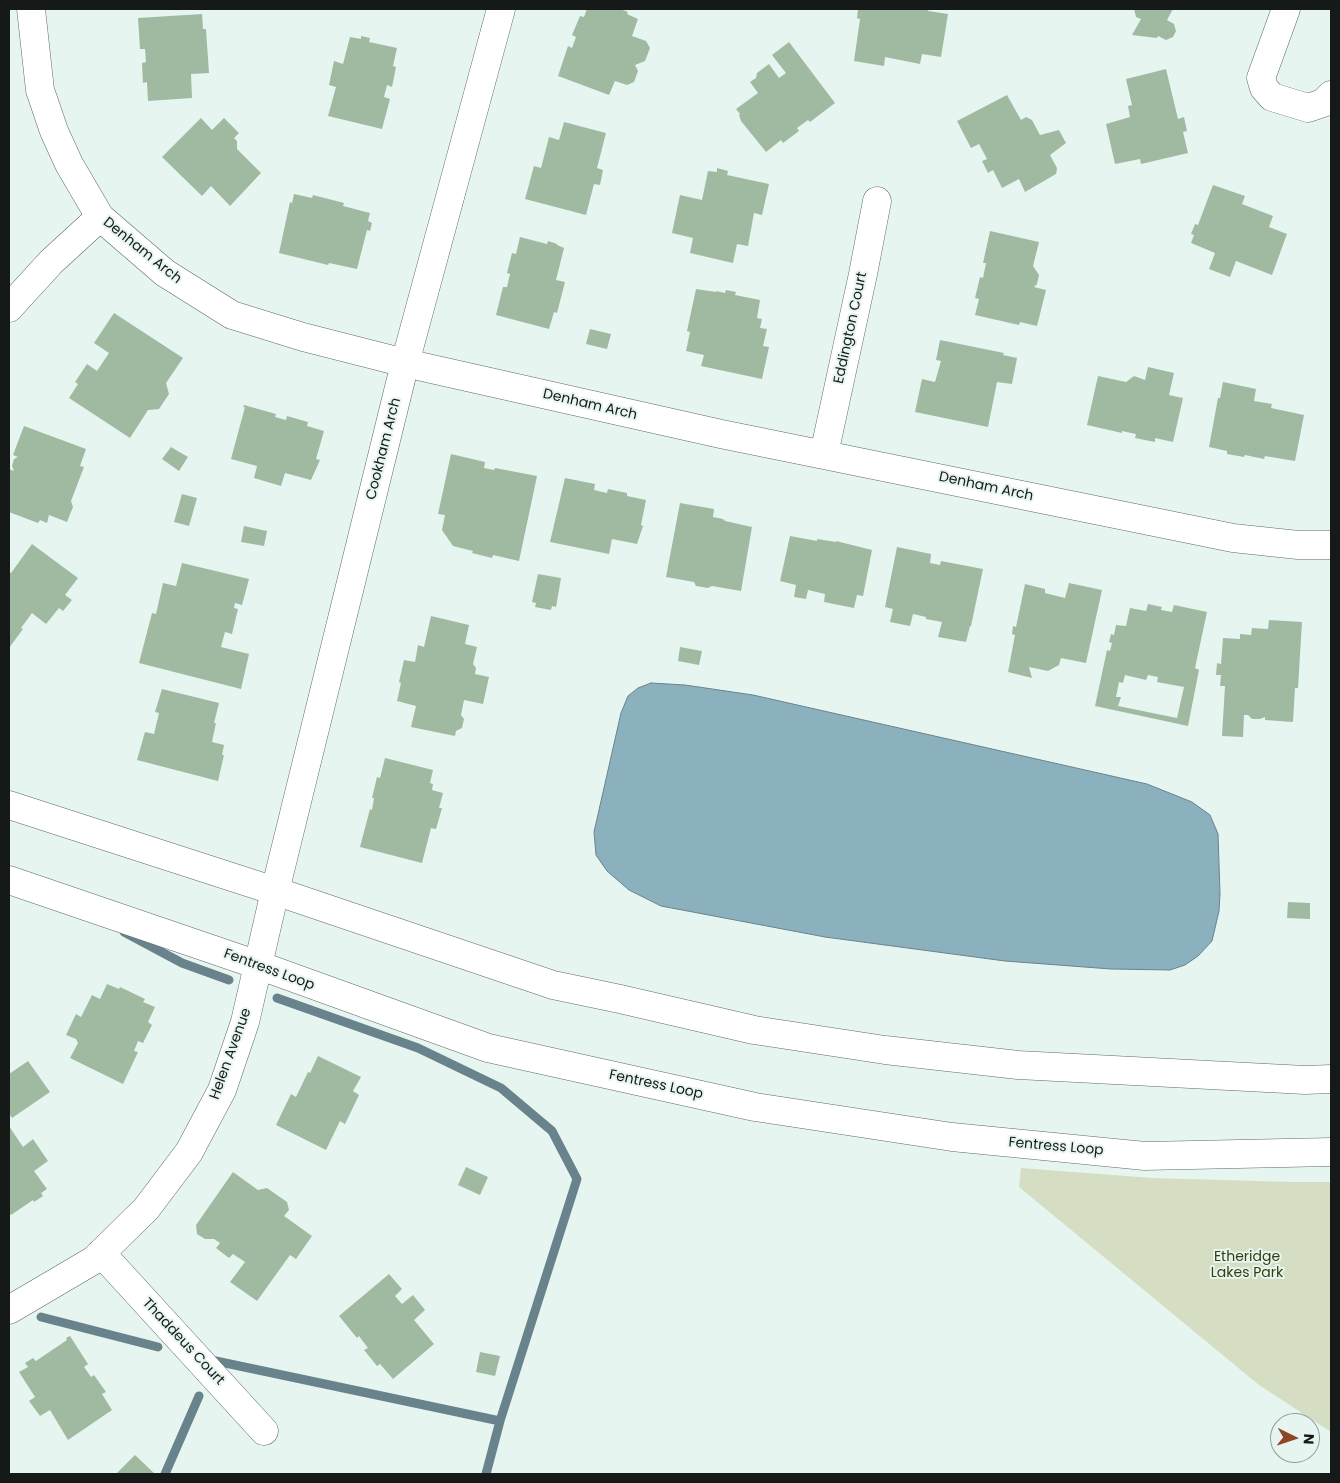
<!DOCTYPE html>
<html>
<head>
<meta charset="utf-8">
<style>
	body { margin:0 }
	#map { position:relative; width:1340px; height:1483px; overflow:hidden; background:#e7f5f0; font-family:Poppins,sans-serif }
	canvas { display:block }
	.frame { position:absolute; inset:0; border:10px solid #151a18; pointer-events:none }
	.north { position:absolute; left:1270px; top:1413px; width:50px; height:50px; box-sizing:border-box; background:#e7f5f0; border:1px solid #939d9a; border-radius:50%; rotate:94deg; font-size:14px; font-weight:700; line-height:20px; text-align:center; color:#151a18 }
	.north::after { content:''; display:block; margin:auto; width:18px; height:22px; background:#8e4724; clip-path:polygon(50% 0,100% 100%,50% 72%,0 100%) }
</style>
</head>
<body>
<div id="map">
<canvas width="1340" height="1483"></canvas>
<div class="frame"></div>
<div class="north">N</div>
</div>
<script>
const ctx = document.querySelector('canvas').getContext('2d');
ctx.lineJoin = 'round';
function fillPath(path, color) { ctx.fillStyle = color; ctx.fill(path, 'evenodd'); }
const shape = rows => new Path2D(rows.map(r => 'M' + r).join(''));
function strokePath(path, color, width, dash) { ctx.strokeStyle = color; ctx.lineWidth = width; ctx.lineCap = dash ? 'butt' : 'round'; ctx.setLineDash(dash || []); ctx.stroke(path); }
function label(font, color, halo, rows, align = 'center') {
  ctx.font = font + ' Poppins,sans-serif'; ctx.lineWidth = 4; ctx.setLineDash([]); ctx.textBaseline = 'middle'; ctx.strokeStyle = halo; ctx.fillStyle = color; for (const [text, x, y, turn = 0] of rows) {
    ctx.save(); ctx.translate(x, y); ctx.rotate((+turn || 0) * Math.PI / 180); ctx.textAlign = isNaN(turn) ? turn : align; if (halo) ctx.strokeText(text, 0, 0); ctx.fillText(text, 0, 0); ctx.restore();
  }
}
const green = shape([
	[1021,1168,1152,1178,1293,1182,1331,1182,1331,1432,1259,1385,1019,1187]
]);
const water = shape([
	[651,683,685,685,753,695,1147,784,1192,802,1210,815,1218,834,1220,894,1219,911,1212,941,1198,956,1185,965,1170,970,1111,969,1005,961,825,937,661,906,629,890,607,871,596,855,594,832,621,713,628,696,638,688,651,683]
]);
const stream = shape([
	[124,932,182,963,229,980],
	[277,998,418,1048,501,1088,552,1131,577,1179,500,1421,486,1474],
	[41,1317,158,1347],
	[211,1360,500,1421],
	[165,1474,199,1396]
]);
const building = shape([
	[587,9,614,9,619,10,620,9,628,12,627,14,638,19,632,36,646,41,650,48,645,61,635,65,638,71,634,82,627,85,615,81,609,95,558,76,568,46,572,48,576,37,572,35,580,16,584,17],
	[858,9,929,9,928,11,948,14,941,57,922,54,920,64,885,57,884,66,854,61,860,19,857,18],
	[1134,9,1173,9,1167,20,1174,24,1176,31,1173,37,1166,40,1158,36,1157,38,1132,35,1141,19,1136,17],
	[202,14,203,29,206,29,209,73,191,74,192,98,148,101,147,82,143,83,142,63,146,62,145,49,140,49,138,18],
	[361,36,370,38,369,42,397,48,393,66,396,67,392,87,387,85,384,97,390,99,382,129,328,116,336,87,329,85,334,61,343,64,350,37,361,39],
	[789,42,835,103,810,122,808,120,797,128,799,131,783,143,781,140,766,152,741,121,739,115,740,114,736,109,758,93,750,82,756,78,757,73,769,64,779,78,786,73,772,55],
	[1166,69,1178,119,1184,117,1187,131,1183,132,1188,153,1141,164,1140,159,1115,164,1106,124,1130,117,1128,106,1132,105,1126,79],
	[1007,95,1021,120,1026,117,1032,120,1040,135,1059,130,1066,143,1050,155,1057,168,1056,174,1025,192,1019,179,1002,188,993,170,988,173,982,161,987,159,979,144,971,148,957,121],
	[201,118,212,130,224,118,239,133,234,138,237,141,237,149,261,173,230,206,211,186,202,196,162,157],
	[564,122,606,133,597,168,603,170,600,185,594,184,586,215,525,199,534,166,541,168,549,137,559,140],
	[717,168,728,171,727,175,769,184,762,215,754,213,748,246,737,244,733,263,690,253,693,238,672,233,680,195,702,200,708,171,717,172],
	[1213,185,1245,196,1242,204,1273,216,1269,227,1287,234,1272,275,1236,261,1230,277,1209,269,1215,253,1191,243,1194,235,1191,234,1195,224,1198,225],
	[294,194,312,198,313,195,344,203,343,206,370,213,368,221,372,223,370,231,367,230,357,269,329,263,328,265,279,253,290,202,292,203],
	[990,231,1039,242,1033,266,1039,275,1037,284,1034,287,1046,290,1037,326,1020,322,1019,325,975,315,979,299,975,298,980,277,983,278,986,263,983,263],
	[520,237,547,244,548,241,557,244,557,245,564,248,556,280,565,282,557,313,554,312,549,329,496,315,503,287,507,287,510,274,507,273,512,253,516,254],
	[696,289,716,292,716,291,725,293,726,290,736,292,735,295,760,300,757,318,762,319,760,328,767,329,763,346,769,347,762,379,701,366,704,355,686,351,690,332,687,331],
	[114,313,183,358,166,383,169,394,159,409,148,410,130,438,69,398,78,384,75,382,87,364,97,371,109,353,94,343],
	[590,329,611,334,607,349,586,344],
	[940,340,1004,353,1003,355,1017,358,1012,384,997,382,988,427,915,412,922,379,935,382,941,361,936,360],
	[1148,367,1174,373,1169,395,1183,398,1173,442,1155,438,1155,442,1135,438,1136,434,1122,431,1122,433,1087,425,1098,376,1126,382,1134,376,1145,380],
	[1223,382,1256,389,1254,401,1272,404,1271,408,1304,415,1295,461,1265,456,1264,459,1245,455,1244,457,1227,454,1227,451,1209,447,1218,398,1220,398],
	[244,405,276,414,275,417,286,420,287,416,308,422,307,426,324,431,316,459,320,460,311,480,285,473,281,486,254,478,257,466,231,459,245,407,243,407],
	[24,426,86,449,80,466,84,467,71,501,73,507,67,522,49,515,47,523,40,520,38,523,9,512,9,469,14,471,12,466,14,459,18,457,13,455],
	[171,447,188,457,179,471,162,459],
	[451,454,485,462,484,468,494,470,495,468,537,476,519,561,493,555,492,558,472,553,473,551,453,546,442,530,445,515,438,514],
	[565,478,595,484,594,490,607,493,608,489,627,493,627,496,646,500,641,525,643,526,637,544,612,539,609,554,550,542],
	[182,494,197,498,189,526,174,522],
	[680,503,714,509,713,517,723,519,725,521,752,527,741,591,712,586,708,588,696,586,694,582,666,577],
	[244,526,267,531,264,546,241,542],
	[790,536,817,541,817,539,836,542,836,541,872,550,863,596,857,595,854,608,824,602,825,594,808,590,806,599,794,597,796,585,780,581],
	[32,544,78,578,65,595,72,600,63,611,59,608,46,624,32,613,21,628,23,629,9,648,9,572,11,573],
	[897,547,931,554,930,563,940,565,941,561,983,569,971,626,970,626,966,642,938,637,942,622,926,619,926,617,913,614,910,626,890,622,893,609,885,607],
	[182,563,249,579,242,605,235,603,234,608,238,609,232,634,225,632,221,647,249,654,241,689,139,663,152,613,156,614,163,583,176,586],
	[538,574,561,578,556,607,552,606,551,610,535,607,536,603,532,602],
	[1069,583,1102,590,1086,663,1061,658,1059,665,1048,671,1029,667,1032,678,1008,672,1015,635,1012,634,1013,626,1016,627,1025,584,1045,589,1045,593,1065,598],
	[1148,604,1162,607,1161,610,1172,612,1174,605,1207,612,1195,668,1199,670,1188,726,1095,706,1107,650,1110,651,1112,643,1109,642,1111,634,1114,635,1116,625,1126,626,1130,608,1146,611],
	[1125,675,1146,680,1148,675,1158,677,1157,682,1184,687,1177,718,1118,706,1121,697,1116,697,1119,682,1123,683],
	[431,616,469,625,465,644,477,647,473,664,476,668,475,674,489,677,483,704,464,700,461,715,464,719,462,728,456,731,455,736,411,727,416,706,397,701,401,683,399,682,404,660,415,662,418,645,424,647],
	[1269,620,1302,622,1298,688,1295,688,1293,722,1265,720,1265,717,1260,719,1252,719,1248,715,1244,715,1243,737,1222,736,1225,686,1220,686,1221,675,1216,675,1217,663,1221,664,1223,638,1240,639,1240,634,1251,635,1252,628,1268,629],
	[680,647,702,651,699,665,678,661],
	[162,689,219,703,214,723,216,723,212,742,224,745,222,755,224,755,218,781,137,760,145,732,154,734,159,713,155,712],
	[385,758,433,770,430,783,433,784,432,790,443,793,439,808,442,808,436,829,431,828,422,863,360,847,370,809,372,810,374,798,372,798,377,777,380,778],
	[1288,902,1310,903,1310,919,1287,918],
	[107,984,119,989,120,987,145,999,143,1002,155,1007,148,1022,152,1025,143,1043,138,1041,134,1051,138,1052,123,1084,70,1058,78,1043,76,1039,66,1035,76,1014,81,1017,92,995,100,999],
	[318,1056,361,1077,353,1091,359,1095,345,1124,340,1121,326,1150,276,1125,291,1094,296,1097,308,1072,310,1073],
	[28,1061,50,1092,12,1118,9,1113,9,1074],
	[9,1126,23,1147,33,1139,48,1161,34,1171,47,1189,41,1193,43,1196,34,1202,33,1200,11,1215,9,1212],
	[466,1167,488,1177,480,1195,458,1185],
	[233,1172,258,1190,267,1188,287,1202,289,1210,284,1216,312,1236,296,1259,290,1255,257,1301,230,1282,245,1262,233,1254,229,1258,216,1248,220,1243,214,1239,205,1239,197,1234,196,1225],
	[389,1274,402,1289,395,1296,402,1304,413,1295,425,1310,414,1320,434,1344,393,1379,380,1364,377,1366,364,1350,368,1348,359,1336,357,1338,339,1316],
	[70,1336,88,1364,84,1367,91,1377,94,1375,106,1392,102,1394,112,1410,68,1440,50,1410,40,1416,29,1401,35,1397,19,1372,28,1367,25,1363,33,1358,36,1361,67,1340,66,1338],
	[480,1352,500,1356,495,1376,476,1372],
	[135,1455,155,1474,116,1474]
]);
const minor = shape([
	[31,9,40,90,54,131,69,164,100,217,165,273,232,315,303,337,405,363,721,434,1233,538,1298,545,1331,545],
	[1286,9,1261,78,1264,88,1272,97,1308,108,1323,103,1331,95],
	[9,308,51,262,100,217],
	[824,454,863,274,877,201],
	[9,805,275,891,553,985,620,999,754,1030,885,1050,1018,1065,1305,1080,1331,1079],
	[9,880,258,965,488,1048,755,1107,952,1137,1145,1156,1331,1152],
	[101,1253,264,1431],
	[9,1310,94,1260,146,1209,189,1152,222,1090,245,1022,275,891,405,363,501,9]
]);
const streetNames = [
	["Denham Arch",142,251,39],
	["Eddington Court",851,328,-78],
	["Denham Arch",590,405,13],
	["Cookham Arch",384,449,-76],
	["Denham Arch",986,487,12],
	["Fentress Loop",269,970,20],
	["Helen Avenue",231,1054,-70],
	["Fentress Loop",656,1085,12],
	["Fentress Loop",1056,1147,5],
	["Thaddeus Court",183,1342,47]
];
const parkNames = [
	["Etheridge",1247,1257],
	["Lakes Park",1247,1273]
];
fillPath(green, '#d5dec2');
fillPath(water, '#8bb0be');
strokePath(water, '#68838c', 1);
strokePath(stream, '#68838c', 9);
fillPath(building, '#a0baa2');
strokePath(minor, '#5e6a66', 29);
strokePath(minor, '#fff', 28);
label('14px', '#151a18', '#e7f5f0', streetNames);
label('14px', '#333e09', '#e7f5f0', parkNames);
</script>
</body>
</html>
